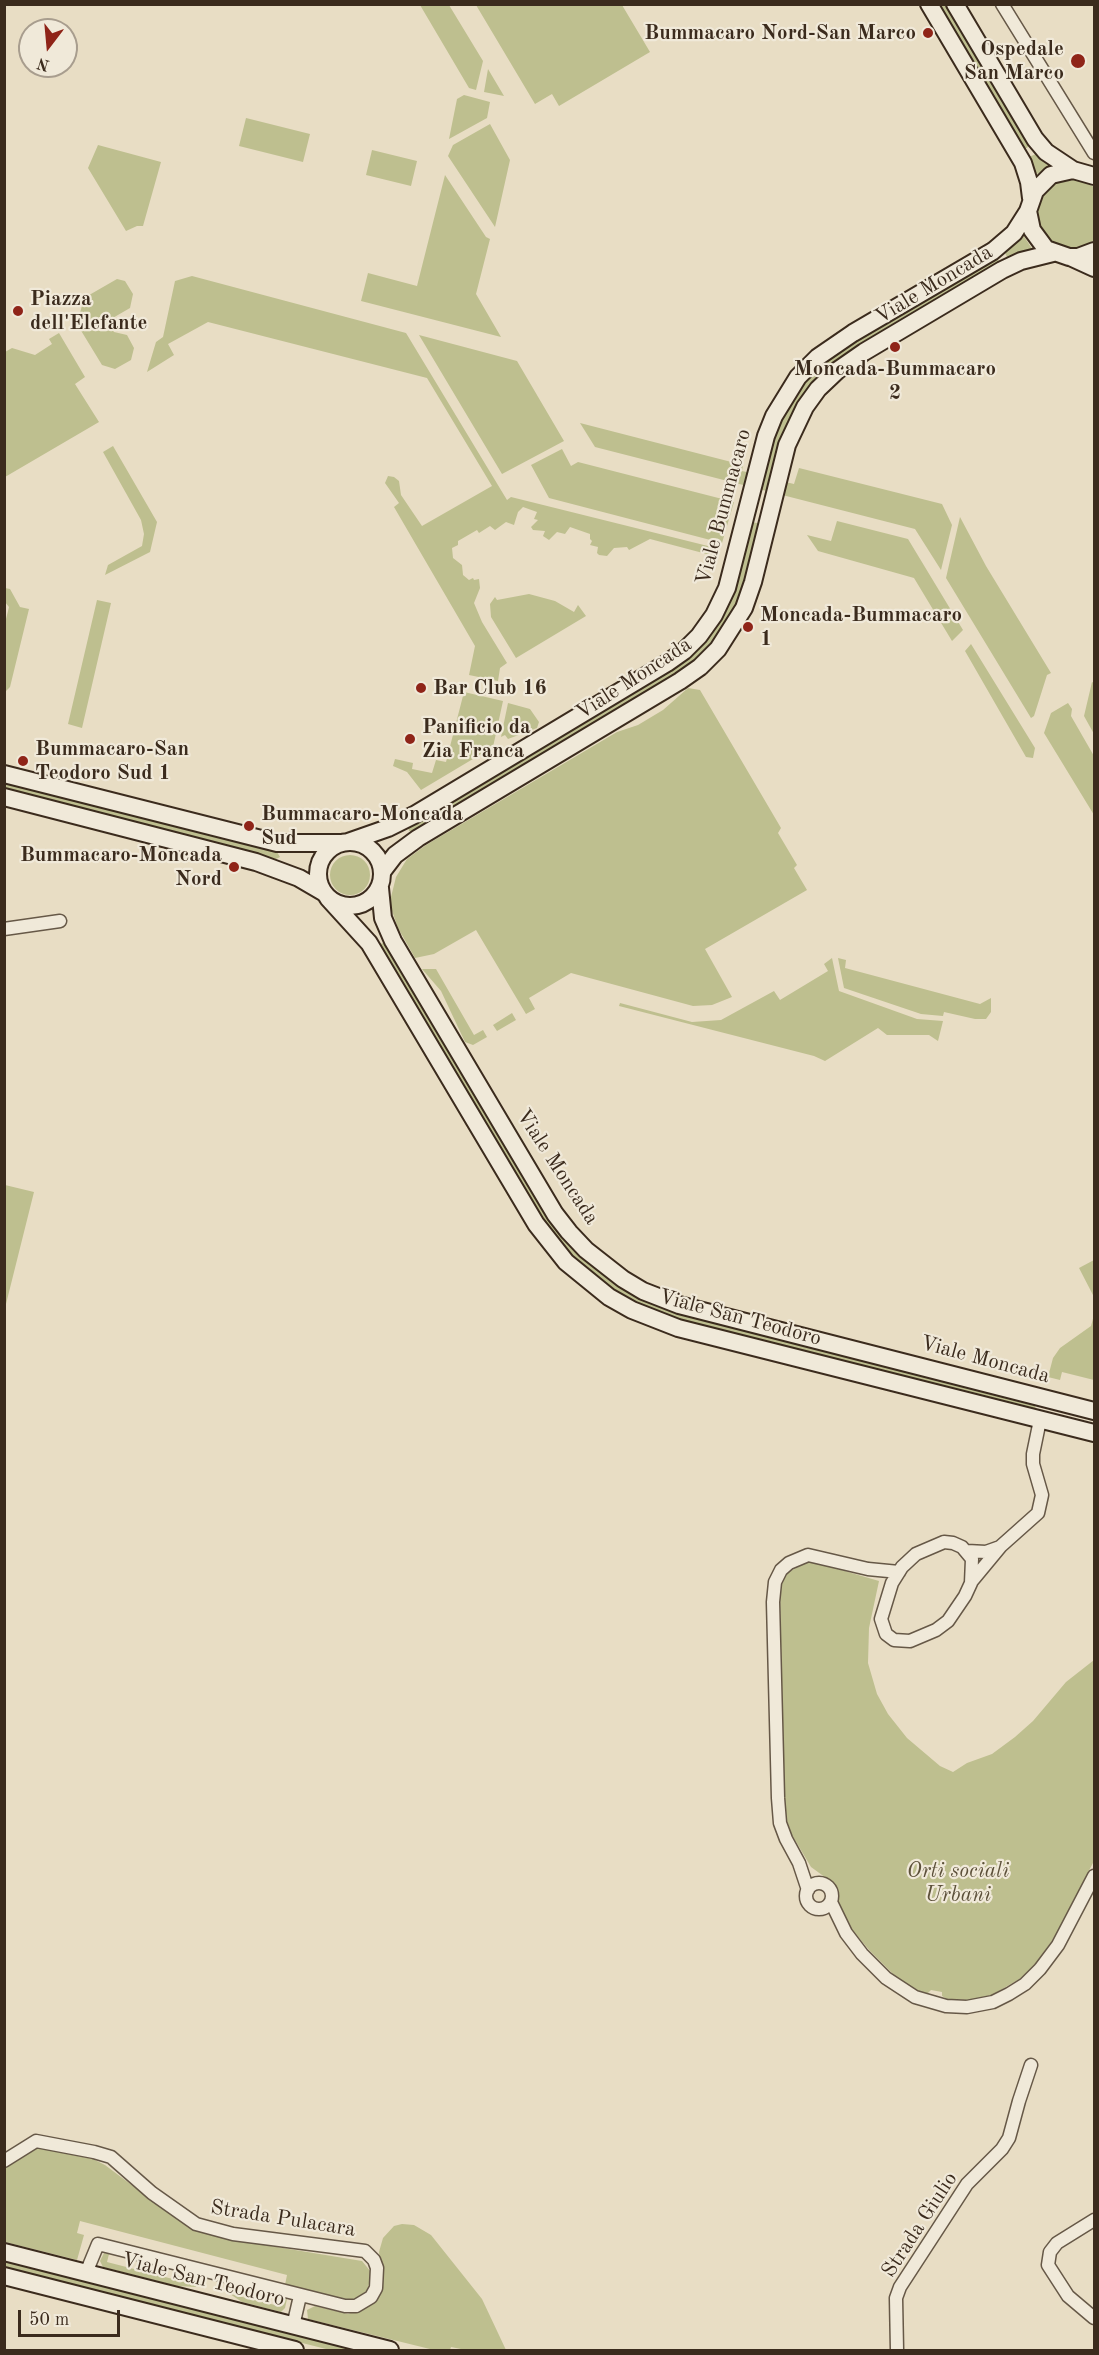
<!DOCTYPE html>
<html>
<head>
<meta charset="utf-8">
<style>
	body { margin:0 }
	#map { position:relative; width:1099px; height:2355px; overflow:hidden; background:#e8ddc4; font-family:"Old Standard TT",serif }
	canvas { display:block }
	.frame { position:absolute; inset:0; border:6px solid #3b2b1d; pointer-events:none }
	.north { position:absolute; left:18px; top:18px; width:60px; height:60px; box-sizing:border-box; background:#f0e9d9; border:2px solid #a89d8e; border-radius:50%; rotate:196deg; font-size:16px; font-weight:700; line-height:24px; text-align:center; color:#3b2b1d }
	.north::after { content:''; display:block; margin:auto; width:21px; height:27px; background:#8f2418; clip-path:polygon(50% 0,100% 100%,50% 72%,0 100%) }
	.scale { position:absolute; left:18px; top:2310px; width:102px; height:27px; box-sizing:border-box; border:3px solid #3b2b1d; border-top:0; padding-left:8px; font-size:18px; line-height:21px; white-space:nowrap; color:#3b2b1d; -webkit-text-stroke:4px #f0e9d9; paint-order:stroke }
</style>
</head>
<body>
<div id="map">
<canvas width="1099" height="2355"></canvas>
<div class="frame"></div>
<div class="north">N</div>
<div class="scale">50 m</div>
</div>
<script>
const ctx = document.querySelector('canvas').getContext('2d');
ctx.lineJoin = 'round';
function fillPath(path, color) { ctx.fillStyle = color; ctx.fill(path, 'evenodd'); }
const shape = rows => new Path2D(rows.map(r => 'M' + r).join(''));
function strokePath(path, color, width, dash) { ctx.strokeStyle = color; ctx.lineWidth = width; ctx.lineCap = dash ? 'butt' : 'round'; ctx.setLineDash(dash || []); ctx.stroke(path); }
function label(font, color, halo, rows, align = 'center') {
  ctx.font = font + ' "Old Standard TT",serif'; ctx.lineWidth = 4.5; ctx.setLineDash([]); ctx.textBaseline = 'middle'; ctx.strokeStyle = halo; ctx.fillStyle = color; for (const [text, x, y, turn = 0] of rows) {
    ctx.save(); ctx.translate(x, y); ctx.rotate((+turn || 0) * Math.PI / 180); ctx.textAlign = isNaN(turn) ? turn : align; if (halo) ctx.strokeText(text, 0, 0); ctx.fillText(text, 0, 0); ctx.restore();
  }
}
const green = shape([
	[420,5,449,5,483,61,476,90,469,88],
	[476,5,622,5,650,52,559,106,552,94,535,104],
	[937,5,947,5,1030,143,1027,148,1024,148],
	[488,69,504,96,484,92],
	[464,95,490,102,487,118,449,139,457,99],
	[246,118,310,134,303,162,239,146],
	[490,124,510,160,495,227,448,156,453,145],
	[98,145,161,162,143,226,137,226,126,231,88,168],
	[372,150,417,161,411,186,366,175],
	[1038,153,1050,165,1038,174,1034,172,1029,157],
	[445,175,486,237,490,239,476,294,501,337,361,301,368,273,417,286],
	[1079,179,1094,187,1094,240,1084,246,1070,248,1055,244,1044,234,1038,220,1038,205,1045,192,1057,183],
	[1023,235,1033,250,1008,259,1004,251],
	[996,257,1000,263,843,358,773,479,794,484,799,468,942,504,952,525,941,570,915,529,595,447,580,423,743,465,742,471,764,476,779,422,799,388,818,367,839,350],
	[192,276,406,333,507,500,511,497,720,549,718,557,650,539,629,550,627,547,614,548,607,556,599,555,597,553,598,547,590,545,592,541,590,539,590,534,570,527,565,534,557,532,549,540,543,536,545,531,533,530,531,527,538,520,534,519,537,512,523,507,518,512,514,525,506,522,495,530,490,526,479,533,477,530,458,541,458,545,452,548,453,558,462,565,463,575,469,580,473,578,474,580,479,579,480,588,474,603,482,622,507,663,500,668,498,681,469,675,475,646,394,507,399,503,385,483,388,476,394,477,399,481,401,495,422,526,492,486,427,378,208,322,168,344,174,355,147,372,156,342,163,337,175,281],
	[117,279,125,281,133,294,130,308,111,319,109,325,114,332,127,335,134,348,131,360,115,369,102,365,77,324,84,298],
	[59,333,85,377,75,384,99,422,5,477,5,352,12,348,35,355,52,344,49,339],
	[419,335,517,361,564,441,502,474],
	[113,446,157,522,150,552,105,575,108,565,142,546,144,534,141,520,103,452],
	[562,449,571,466,578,462,734,502,722,543,549,498,531,465],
	[960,517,986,566,1051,673,1047,675,1034,716,1031,718,946,578],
	[837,521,908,539,963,630,952,641,914,578,818,551,807,535,831,541],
	[752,522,761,524,746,582,735,609,714,642,697,660,683,671,415,831,409,831,408,827,686,659],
	[5,588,10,589,20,607,29,609,10,687,5,692,4,627,9,607,5,602],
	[529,594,555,601,574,612,578,605,586,616,516,658,491,617,490,604,495,597,497,600],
	[97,600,111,603,82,728,68,724],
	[971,644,1035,748,1033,758,1026,757,965,651],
	[1092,682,1094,683,1094,734,1084,716],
	[688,688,700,690,781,828,778,833,797,865,794,868,807,890,705,949,732,997,712,1005,693,1006,571,973,529,998,535,1009,526,1014,476,930,434,954,415,958,398,928,391,908,391,897,396,877,407,859,426,845,617,732,638,725,663,710],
	[464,692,503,701,493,747,421,790,407,772,393,766,395,759,413,763,412,769,432,773,436,760,446,762],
	[508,703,530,709,539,722,537,728,508,739,505,735,501,737],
	[1068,703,1072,709,1071,716,1094,756,1094,815,1044,733,1051,713],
	[4,782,277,852,280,857,274,860,5,791],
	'330 875a20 20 0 1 1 40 0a20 20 0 1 1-40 0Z',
	[382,943,387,945,551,1222,569,1244,611,1282,649,1303,681,1315,1034,1403,1036,1409,1034,1411,680,1321,646,1309,608,1288,576,1262,538,1216,379,946],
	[832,958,839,991,917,1019,943,1021,938,1041,929,1035,887,1035,878,1028,825,1061,814,1056,619,1006,620,1003,692,1022,721,1020,774,991,780,1000,828,971,824,964],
	[838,958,846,960,845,968,980,1004,991,998,991,1012,986,1019,975,1019,944,1012,943,1016,921,1014,844,988],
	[422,969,436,969,474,1035,483,1030,487,1037,473,1045,465,1042,441,991],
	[512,1013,516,1020,497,1031,493,1025],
	[5,1185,34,1192,5,1308,4,1185],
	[1094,1260,1094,1297,1079,1268],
	[1094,1315,1094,1380,1062,1372,1060,1380,1048,1377,1053,1358,1060,1348,1091,1326],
	[807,1562,824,1565,879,1581,869,1628,868,1663,877,1694,888,1714,907,1738,940,1766,953,1772,967,1763,992,1754,1015,1737,1033,1721,1066,1682,1094,1660,1094,1861,1054,1938,1035,1964,1021,1978,992,1995,969,2000,947,1999,942,1996,942,1992,931,1990,927,1994,917,1991,893,1974,870,1951,844,1920,838,1904,837,1892,833,1883,811,1867,792,1835,785,1815,784,1796,780,1594,781,1585,787,1573],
	[38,2148,93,2159,105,2165,173,2216,200,2229,234,2240,362,2261,371,2272,368,2289,360,2297,346,2301,285,2285,287,2275,80,2221,77,2233,84,2235,77,2260,5,2242,4,2168],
	[402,2224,414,2225,431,2235,482,2299,506,2350,466,2350,451,2347,450,2350,434,2350,308,2319,307,2310,315,2306,348,2314,372,2304,377,2297,382,2283,379,2252,383,2238,394,2226],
	[104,2253,109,2254,107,2262,196,2285,196,2287,177,2286,103,2267,100,2261],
	[4,2261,358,2350,330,2350,5,2268],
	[230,2294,279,2306,283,2296,287,2299,285,2308,281,2312,242,2302]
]);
const street = shape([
	[1002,4,1094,153],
	[4,929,60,921],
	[944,1542,953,1543,962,1547,972,1559,971,1583,965,1596,948,1621,936,1630,910,1641,894,1640,886,1634,881,1619,892,1583,902,1567,916,1554,944,1542],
	[967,1551,986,1552,1000,1547],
	[972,1581,1001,1546,1038,1513,1042,1495,1033,1464,1033,1454,1040,1420],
	'806 1896a13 13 0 1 1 26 0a13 13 0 1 1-26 0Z',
	[808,1890,799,1863,786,1839,780,1823,778,1798,773,1602,775,1582,781,1570,789,1563,808,1555,868,1569,899,1572],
	[831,1902,846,1933,862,1954,886,1978,915,1997,946,2006,967,2007,993,2002,1009,1994,1025,1984,1040,1969,1058,1945,1094,1876],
	[4,2161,36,2141,94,2152,111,2157,152,2193,196,2224,233,2234,365,2251,374,2260,377,2268,376,2288,371,2297,356,2306,345,2306,98,2244,86,2273],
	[1094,2220,1057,2243,1050,2252,1048,2265,1068,2296,1094,2318],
	[293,2326,300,2296],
	[897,2350,896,2298,900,2287,967,2184,1002,2149,1009,2138,1019,2101,1031,2065]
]);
const secondary = shape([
	[929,4,1023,163,1029,182,1031,198],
	[955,4,1035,139,1046,152,1073,170],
	[1094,176,1073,170,1051,175,1035,191,1028,211,1032,230,1046,249,1069,257,1078,257,1094,251],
	[1070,257,1094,268],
	[4,774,277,843,340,843],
	[4,797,256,862,299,878,323,892],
	'318 874a32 32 0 1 1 64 0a32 32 0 1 1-64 0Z',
	[348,842,388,828,414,815,667,663,684,651,699,636,714,615,727,588,766,436,774,416,798,377,818,357,853,333,993,251,1014,233,1028,211],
	[382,872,395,855,418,838,680,681,700,667,718,649,744,608,753,582,787,445,805,407,818,389,838,370,864,352,1002,270,1021,261,1053,253],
	[380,888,383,918,393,941,555,1214,569,1232,586,1250,623,1279,643,1291,679,1305,1094,1411],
	[328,898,369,943,536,1224,566,1262,609,1297,632,1310,678,1328,1094,1433],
	[4,2252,390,2350],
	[4,2276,295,2350]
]);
const markers = [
	[928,33,6,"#8f2418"],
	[1078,61,8,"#8f2418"],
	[18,311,6,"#8f2418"],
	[895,347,6,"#8f2418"],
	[748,627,6,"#8f2418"],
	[421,688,6,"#8f2418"],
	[410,739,6,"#8f2418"],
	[23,761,6,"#8f2418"],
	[249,826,6,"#8f2418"],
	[234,867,6,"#8f2418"]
];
const poiNames = [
	["Bummacaro Nord-San Marco",916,33,"right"],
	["Ospedale",1064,49,"right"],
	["San Marco",1064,73,"right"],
	["Piazza",30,299],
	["dell'Elefante",30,323],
	["Moncada-Bummacaro",895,369,"center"],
	["2",895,393,"center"],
	["Moncada-Bummacaro",760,615],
	["1",760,639],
	["Bar Club 16",433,688],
	["Panificio da",422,727],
	["Zia Franca",422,751],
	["Bummacaro-San",35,749],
	["Teodoro Sud 1",35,773],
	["Bummacaro-Moncada",261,814],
	["Sud",261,838],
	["Bummacaro-Moncada",222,855,"right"],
	["Nord",222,879,"right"]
];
const streetNames = [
	["Viale Moncada",934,285,-31],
	["Viale Bummacaro",724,507,-75],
	["Viale Moncada",634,679,-33],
	["Viale Moncada",557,1167,57],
	["Viale San Teodoro",740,1318,15],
	["Viale Moncada",985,1360,15],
	["Strada Pulacara",283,2219,9],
	["Strada Giulio",920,2225,-57],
	["Viale San Teodoro",203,2280,14]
];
const parkNames = [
	["Orti sociali",958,1871],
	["Urbani",958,1895]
];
fillPath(green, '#bebf8f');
strokePath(street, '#665847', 15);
strokePath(secondary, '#3b2b1d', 20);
strokePath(street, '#f0e9d9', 12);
strokePath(secondary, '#f0e9d9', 16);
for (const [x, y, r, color] of markers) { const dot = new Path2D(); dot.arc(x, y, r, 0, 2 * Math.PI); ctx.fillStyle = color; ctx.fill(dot); strokePath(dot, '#f0e9d9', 2); }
label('bold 21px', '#3b2b1d', '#f0e9d9', poiNames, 'left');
label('21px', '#3b2b1d', '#f0e9d9', streetNames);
label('italic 21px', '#5c503a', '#f0e9d9', parkNames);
</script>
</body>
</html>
